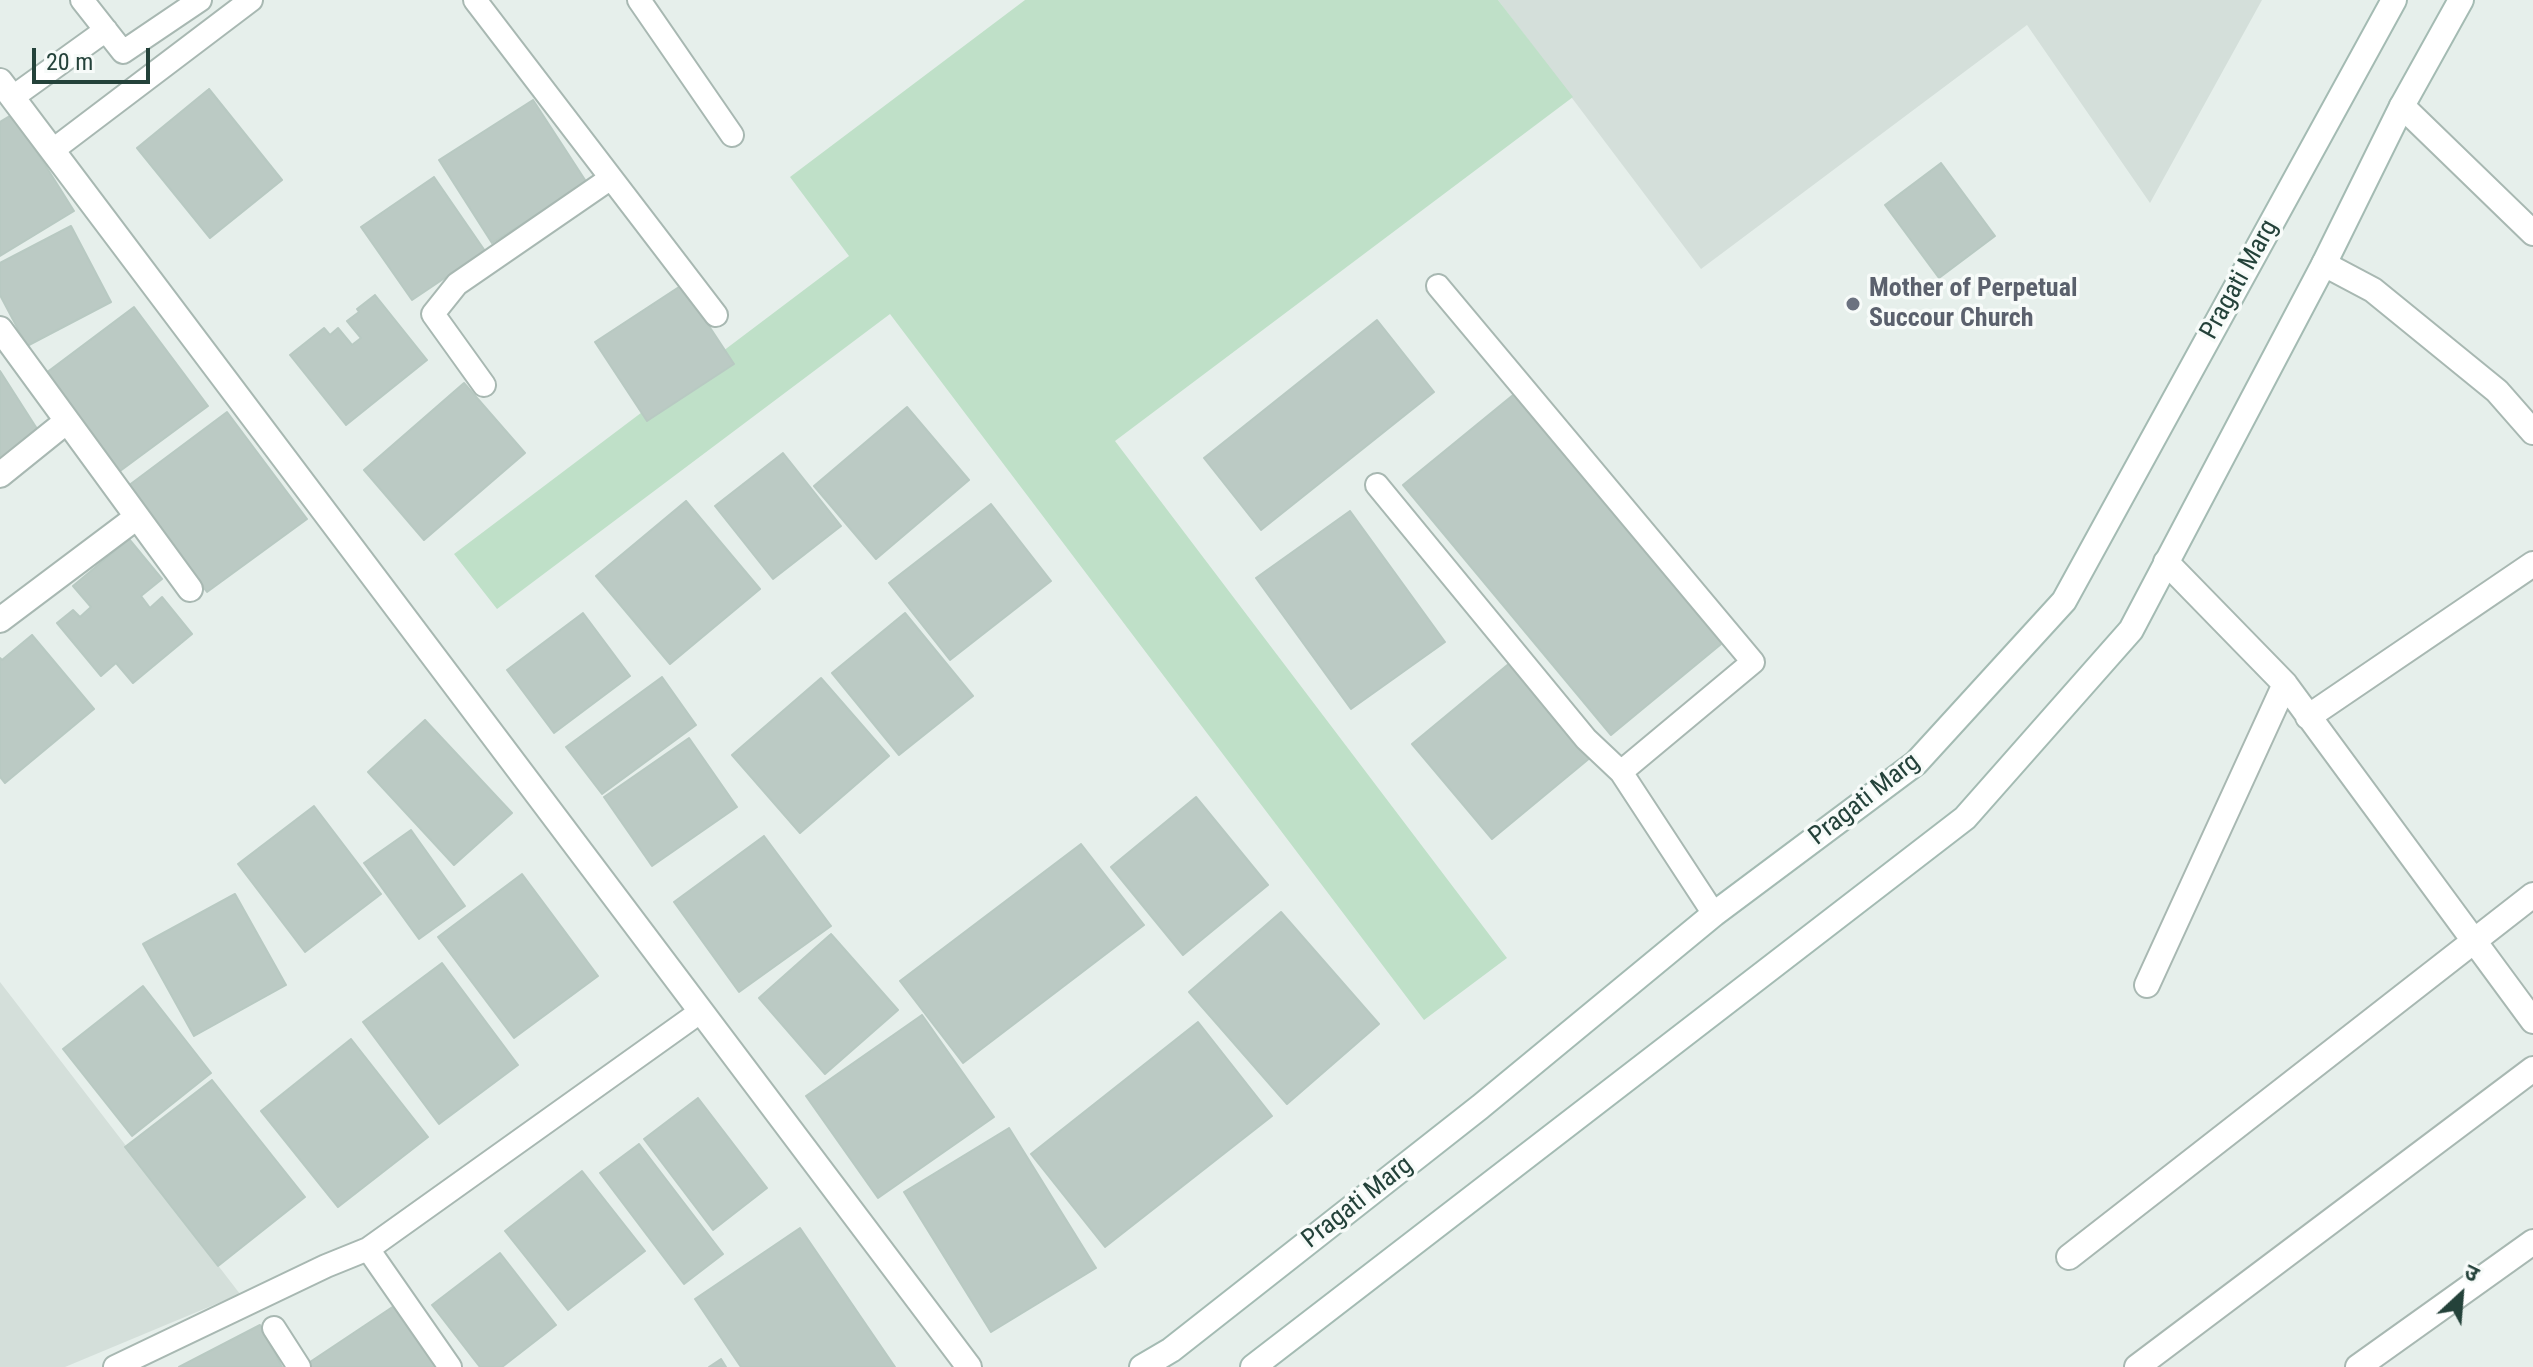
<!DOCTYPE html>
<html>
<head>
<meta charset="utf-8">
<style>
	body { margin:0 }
	#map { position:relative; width:2533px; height:1367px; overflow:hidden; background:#e6efeb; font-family:"Roboto Condensed","Noto Sans Devanagari",sans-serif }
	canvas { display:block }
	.north { position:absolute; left:2421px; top:1255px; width:80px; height:80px; -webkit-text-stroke:6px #f7fbf9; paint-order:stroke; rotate:26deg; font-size:22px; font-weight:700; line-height:32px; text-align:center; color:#24423a }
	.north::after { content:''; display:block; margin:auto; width:28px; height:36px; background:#24423a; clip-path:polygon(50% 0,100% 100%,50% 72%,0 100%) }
	.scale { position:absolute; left:32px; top:48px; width:118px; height:36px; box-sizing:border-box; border:4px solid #24423a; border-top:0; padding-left:10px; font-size:24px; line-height:28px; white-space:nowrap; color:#24423a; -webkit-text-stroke:6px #f7fbf9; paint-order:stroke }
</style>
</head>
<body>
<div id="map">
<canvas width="2533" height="1367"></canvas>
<div class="north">उ</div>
<div class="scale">20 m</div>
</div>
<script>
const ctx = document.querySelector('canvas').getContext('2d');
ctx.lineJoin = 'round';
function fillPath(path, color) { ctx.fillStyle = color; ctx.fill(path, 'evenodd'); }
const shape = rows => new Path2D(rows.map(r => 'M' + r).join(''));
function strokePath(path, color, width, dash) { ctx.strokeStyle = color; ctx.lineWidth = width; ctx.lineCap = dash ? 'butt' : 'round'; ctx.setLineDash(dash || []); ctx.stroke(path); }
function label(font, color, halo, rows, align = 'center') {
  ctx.font = font + ' "Roboto Condensed",sans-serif'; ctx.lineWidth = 7; ctx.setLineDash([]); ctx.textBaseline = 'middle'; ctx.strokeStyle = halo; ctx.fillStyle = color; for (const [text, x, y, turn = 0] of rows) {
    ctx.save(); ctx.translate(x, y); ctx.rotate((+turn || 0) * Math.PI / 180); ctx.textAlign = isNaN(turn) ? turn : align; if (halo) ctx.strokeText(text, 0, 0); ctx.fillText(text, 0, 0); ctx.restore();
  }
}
const built = shape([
	[1498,0,2262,0,2150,203,2027,25,1701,269],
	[0,982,240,1294,65,1367,0,1367]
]);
const green = shape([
	[1025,0,1498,0,1573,97,1115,441,1507,958,1424,1020,890,314,497,609,454,554,849,256,790,177]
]);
const building = shape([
	[209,89,282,180,210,238,137,148,209,89],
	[533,100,587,183,492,243,439,160,533,100],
	[13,114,74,211,0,256,0,122,13,114],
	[1941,163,1995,236,1939,278,1885,205,1941,163],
	[434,177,485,251,412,300,361,227,434,177],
	[71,226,111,302,27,346,0,295,0,263,71,226],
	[682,285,734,364,647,421,595,342,682,285],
	[375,295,427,360,346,425,290,355,324,328,330,335,338,328,352,345,361,338,347,321,359,312,357,309,375,295],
	[134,307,208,406,116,474,42,376,134,307],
	[1377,320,1434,392,1261,530,1204,458,1377,320],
	[0,371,41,435,0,464,0,371],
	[464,383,525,453,424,540,364,470,464,383],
	[1518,391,1726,640,1611,735,1403,485,1518,391],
	[907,407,969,480,876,559,814,486,907,407],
	[227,412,307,519,207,592,128,486,227,412],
	[783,453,841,526,773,579,715,506,783,453],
	[686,501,760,589,670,664,596,576,686,501],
	[991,504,1051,581,950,660,889,583,991,504],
	[1350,511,1445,642,1351,709,1256,578,1350,511],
	[129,539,162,579,141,596,150,608,162,597,192,634,133,683,116,663,101,676,57,623,73,610,80,617,91,607,73,586,129,539],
	[583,613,630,676,554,733,507,670,583,613],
	[905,613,973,696,899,755,832,673,905,613],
	[32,635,94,709,5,783,0,777,0,658,2,660,32,635],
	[1511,662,1591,757,1492,839,1412,744,1511,662],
	[662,677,696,725,602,794,566,747,662,677],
	[821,678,889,756,800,833,732,755,821,678],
	[425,720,512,813,454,865,368,772,425,720],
	[689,738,737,807,652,866,604,797,689,738],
	[1196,797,1268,885,1183,955,1111,867,1196,797],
	[314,806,381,894,305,952,238,864,314,806],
	[411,830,465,906,419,939,364,863,411,830],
	[764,836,831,926,739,992,674,902,764,836],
	[1081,844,1144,925,963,1063,900,981,1081,844],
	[522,874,598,976,514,1038,438,937,522,874],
	[235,894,286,985,194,1036,143,944,235,894],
	[1281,912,1379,1024,1287,1104,1189,992,1281,912],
	[831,934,898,1010,825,1074,759,998,831,934],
	[442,963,518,1065,439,1124,363,1022,442,963],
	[143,986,211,1073,132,1136,63,1049,143,986],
	[922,1015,994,1117,878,1198,806,1096,922,1015],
	[1198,1022,1272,1116,1105,1247,1031,1154,1198,1022],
	[351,1039,428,1137,338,1207,261,1111,351,1039],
	[212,1080,305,1197,218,1266,125,1147,212,1080],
	[698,1098,767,1188,713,1230,644,1139,698,1098],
	[1009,1128,1096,1268,991,1332,904,1192,1009,1128],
	[639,1144,723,1254,684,1284,600,1173,639,1144],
	[582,1171,645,1251,568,1310,505,1231,582,1171],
	[800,1228,895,1367,741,1367,695,1299,800,1228],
	[500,1253,556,1325,502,1367,480,1367,432,1305,500,1253],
	[397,1304,439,1367,305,1367,304,1366,397,1304],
	[260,1325,282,1367,179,1367,260,1325],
	[721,1359,726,1367,709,1367,721,1359]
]);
const lane = shape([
	[82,0,123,52,200,0],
	[475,0,716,315],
	[639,0,732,135],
	[13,97,106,30],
	[53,150,251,0],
	[1438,286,1753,662,1621,772,1714,914],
	[484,385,433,314,457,284,611,178],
	[1377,485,1586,739,1621,772],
	[368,1249,450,1367],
	[274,1328,299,1367],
	[115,1367,326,1266,368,1249,700,1012]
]);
const street = shape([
	[0,81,969,1367],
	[2402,106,2533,233],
	[2324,264,2373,290,2497,391,2533,432],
	[0,329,190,589],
	[0,475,67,421],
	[2166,562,2285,684,2533,1021],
	[0,620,137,517],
	[2308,717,2533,564],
	[2147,985,2285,684],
	[2069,1257,2533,895],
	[2137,1367,2533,1069],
	[2358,1367,2533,1242]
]);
const secondary = shape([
	[1142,1367,1171,1350,1480,1107,1714,914,1916,763,2064,601,2394,0],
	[1253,1367,1965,818,2131,630,2324,264,2402,106,2461,0]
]);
const markers = [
	[1853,304,8,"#6b7280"]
];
const streetNames = [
	["Pragati Marg",2240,280,-61],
	["Pragati Marg",1865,800,-38],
	["Pragati Marg",1358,1203,-38]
];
const worshipNames = [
	["Mother of Perpetual",1869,289],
	["Succour Church",1869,319]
];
fillPath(built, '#d4dfda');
fillPath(green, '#bfe0c8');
fillPath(building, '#bbcac4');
strokePath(building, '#b8c9c2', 2);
strokePath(lane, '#a8b8b2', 26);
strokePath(street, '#a8b8b2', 28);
strokePath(secondary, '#a4bbb3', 28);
strokePath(lane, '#fff', 22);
strokePath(street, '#fff', 24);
strokePath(secondary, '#fff', 24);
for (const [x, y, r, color] of markers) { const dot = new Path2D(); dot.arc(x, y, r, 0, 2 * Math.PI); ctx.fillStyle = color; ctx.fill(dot); strokePath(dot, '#f7fbf9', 3); }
label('26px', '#24423a', '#f7fbf9', streetNames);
label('bold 26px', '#5b616d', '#f7fbf9', worshipNames, 'left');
</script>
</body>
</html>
